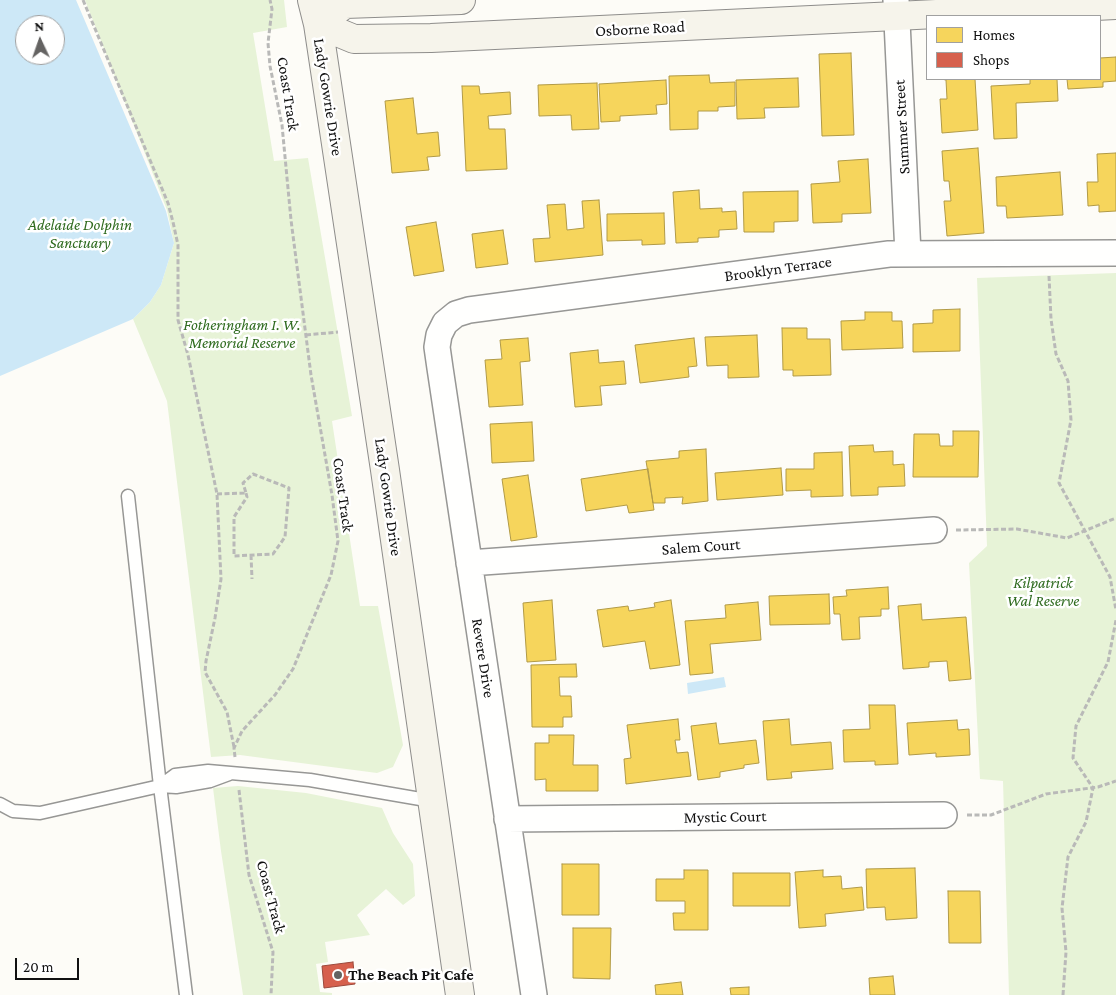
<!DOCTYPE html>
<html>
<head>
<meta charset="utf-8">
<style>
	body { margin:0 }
	#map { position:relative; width:1116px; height:995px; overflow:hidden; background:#fdfcf7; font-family:"Crimson Pro",serif }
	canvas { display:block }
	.legend { position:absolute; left:926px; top:15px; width:175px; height:65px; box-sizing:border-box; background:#fff; border:1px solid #a0a0a0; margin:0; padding:6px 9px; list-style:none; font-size:15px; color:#111 }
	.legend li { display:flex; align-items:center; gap:10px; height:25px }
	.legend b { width:25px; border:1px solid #a0a0a0 }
	.north { position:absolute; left:15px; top:15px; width:50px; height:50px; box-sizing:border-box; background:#fff; border:1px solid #a0a0a0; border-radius:50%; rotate:357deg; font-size:14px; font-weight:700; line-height:20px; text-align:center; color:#111 }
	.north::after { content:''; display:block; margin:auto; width:18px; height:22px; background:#646362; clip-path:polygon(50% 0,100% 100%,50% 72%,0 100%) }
	.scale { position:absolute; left:15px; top:958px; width:64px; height:22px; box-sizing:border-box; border:2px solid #111; border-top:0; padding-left:6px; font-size:15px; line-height:18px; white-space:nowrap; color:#111; -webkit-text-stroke:4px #fff; paint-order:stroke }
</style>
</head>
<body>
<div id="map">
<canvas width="1116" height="995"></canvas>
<ul class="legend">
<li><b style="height:14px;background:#f6d55c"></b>Homes</li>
<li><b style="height:14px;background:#d6604d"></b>Shops</li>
</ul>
<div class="north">N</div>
<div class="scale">20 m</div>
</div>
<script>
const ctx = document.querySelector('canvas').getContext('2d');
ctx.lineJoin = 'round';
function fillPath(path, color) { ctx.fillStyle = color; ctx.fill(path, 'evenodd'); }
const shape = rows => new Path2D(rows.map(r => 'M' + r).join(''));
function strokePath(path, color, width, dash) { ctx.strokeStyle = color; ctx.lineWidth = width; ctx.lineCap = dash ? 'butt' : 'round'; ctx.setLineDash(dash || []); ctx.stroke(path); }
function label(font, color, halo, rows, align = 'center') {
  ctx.font = font + ' "Crimson Pro",serif'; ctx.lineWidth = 5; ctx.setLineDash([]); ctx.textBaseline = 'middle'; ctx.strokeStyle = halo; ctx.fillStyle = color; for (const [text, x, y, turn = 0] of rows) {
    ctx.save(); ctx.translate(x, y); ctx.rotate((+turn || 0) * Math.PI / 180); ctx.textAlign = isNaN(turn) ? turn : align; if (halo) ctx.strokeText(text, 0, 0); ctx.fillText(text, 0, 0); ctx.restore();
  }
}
const green = shape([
	[85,0,284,0,287,27,253,33,274,161,308,158,352,416,332,421,360,606,378,606,403,745,393,767,377,773,240,755,211,757,167,401,133,319,150,302,161,285,174,243,167,210],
	[1116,273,1116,995,1009,995,1003,781,980,779,969,563,987,546,977,278],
	[238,786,306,793,382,808,393,833,413,864,415,896,403,905,386,889,357,915,370,935,325,942,328,962,316,964,320,992,332,993,332,995,243,995,221,851,213,788]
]);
const water = shape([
	[0,0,76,0,166,211,174,243,161,285,150,302,133,319,0,376],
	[25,25,55,25,55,55,25,55],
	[724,677,726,687,688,694,687,683]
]);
const homes = shape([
	[851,53,854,135,822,136,819,54,851,53],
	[1116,57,1116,81,1103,82,1103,87,1068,89,1067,79,1100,79,1100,58,1116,57],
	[709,75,710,83,735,82,735,106,718,107,718,111,698,111,698,129,670,130,669,76,709,75],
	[798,78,799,107,764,108,765,118,737,119,736,80,798,78],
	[941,79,975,79,978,130,942,133,940,99,947,99,946,80,941,79],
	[1030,79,1057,79,1058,101,1016,103,1017,138,994,139,991,86,1030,84,1030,79],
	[666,80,667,104,656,105,657,114,620,116,620,121,601,122,599,84,666,80],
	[597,83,599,129,572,130,571,115,539,116,538,85,597,83],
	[462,86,479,86,480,94,510,92,511,114,488,116,489,129,505,129,507,169,466,171,462,86],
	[413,98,417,134,438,132,440,156,427,157,429,170,392,173,385,101,413,98],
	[978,148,984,233,947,236,944,201,951,201,949,181,944,181,942,151,978,148],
	[1116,153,1116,211,1099,212,1099,205,1088,206,1087,182,1098,182,1097,154,1116,153],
	[868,159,871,213,842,214,842,222,813,223,811,184,840,182,838,161,868,159],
	[1060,172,1063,215,1007,218,1006,206,997,206,996,177,1060,172],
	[699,190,700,209,722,208,722,212,736,211,737,229,719,230,719,237,698,238,698,242,676,243,673,192,699,190],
	[798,191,798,221,774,222,774,232,744,232,743,192,798,191],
	[599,200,603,255,535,262,533,239,550,238,547,205,565,204,567,230,584,228,582,201,599,200],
	[664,213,665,244,642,245,642,240,607,241,607,214,664,213],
	[436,222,444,271,414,276,406,227,436,222],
	[503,230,508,264,476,268,472,234,503,230],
	[960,309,960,351,913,352,913,324,933,323,933,310,960,309],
	[865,312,892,312,892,321,902,321,903,348,842,350,841,321,865,320,865,312],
	[782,328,807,328,807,339,830,339,831,375,793,376,793,370,783,370,782,328],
	[757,335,759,377,728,378,728,365,707,366,705,337,757,335],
	[528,338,530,361,520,362,523,405,489,407,485,360,502,359,500,340,528,338],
	[694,338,697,366,688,367,689,377,640,383,635,345,694,338],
	[598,350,599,363,624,361,626,384,600,386,602,405,575,407,570,353,598,350],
	[532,422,534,461,492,463,490,424,532,422],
	[953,431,979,431,978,477,913,477,914,434,939,434,940,446,953,446,953,431],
	[873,445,874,452,893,451,893,465,904,464,905,486,878,487,878,495,851,496,849,446,873,445],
	[706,449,708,501,682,504,683,497,665,498,665,503,653,503,646,461,679,458,679,451,706,449],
	[842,452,843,496,811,497,811,490,786,491,786,469,814,469,814,453,842,452],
	[781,468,783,495,717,500,715,473,781,468],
	[648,469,654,510,629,513,627,505,586,511,581,479,648,469],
	[528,475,537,537,511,541,502,479,528,475],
	[888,587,889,609,881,609,881,616,859,617,860,639,842,640,840,614,834,614,833,597,847,596,846,590,888,587],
	[829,594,830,624,770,625,769,596,829,594],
	[552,600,556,660,527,662,523,603,552,600],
	[671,600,680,665,650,669,645,641,603,647,597,610,628,606,629,611,655,607,654,603,671,600],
	[758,602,761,640,710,644,713,673,690,675,685,621,726,618,725,605,758,602],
	[921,604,922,620,966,617,971,679,949,681,947,661,929,662,929,667,903,669,898,606,921,604],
	[576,664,577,677,559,677,560,696,571,696,572,717,563,717,563,727,532,727,531,665,576,664],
	[869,705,895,705,898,764,875,765,875,761,844,762,843,730,870,729,869,705],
	[678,719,680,740,675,740,677,753,688,752,691,776,626,784,624,759,631,758,627,725,678,719],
	[789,719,791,745,831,742,833,769,791,772,792,778,767,780,763,721,789,719],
	[957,720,958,730,969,729,970,755,936,757,936,753,909,755,907,723,957,720],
	[716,723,719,744,756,740,759,763,744,765,744,768,720,772,720,777,698,780,691,726,716,723],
	[549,735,574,735,573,765,598,765,598,791,546,791,546,779,535,780,535,743,549,743,549,735],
	[562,864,599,864,599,915,562,915,562,864],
	[915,868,917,918,886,920,885,907,867,908,866,869,915,868],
	[684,870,708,870,708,930,674,930,673,913,685,913,685,901,656,901,656,879,684,879,684,870],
	[823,870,823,877,841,876,842,889,862,887,864,910,825,914,826,926,799,928,795,872,823,870],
	[733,873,790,873,790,906,733,906,733,873],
	[948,891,980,891,981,943,949,943,948,891],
	[573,928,611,928,610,979,573,978,573,928],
	[893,976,895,995,870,995,869,978,893,976],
	[681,982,683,995,656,995,655,985,681,982],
	[749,987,749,995,731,995,730,988,749,987]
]);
const shops = shape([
	[353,962,355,984,324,988,322,966,353,962]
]);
const path = shape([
	[83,0,168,203,173,222,178,245,178,320,188,355,217,494,221,579,215,618,206,661,205,672,227,712,234,747],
	[1049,276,1051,319,1056,354,1068,381,1071,420,1059,483,1110,577,1116,610],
	[306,335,338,332],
	[217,494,246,493,243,483,253,474,289,488,285,537,273,554,234,556,234,517,247,497,246,493],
	[956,530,1017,529,1067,538,1116,518],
	[251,555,252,579],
	[235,757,234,748,242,731,275,695,293,669,331,575,338,541,332,495,311,375,291,220,282,125,270,66,268,43,272,9,270,0],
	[239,790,249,875,273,952,271,995],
	[967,815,991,815,1046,794,1098,787,1116,781],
	[1063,995,1066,952,1062,908,1068,857,1086,822,1093,788,1073,758,1076,726,1108,662,1116,620]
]);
const lane = shape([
	[128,496,160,786,186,995],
	[160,786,175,775,208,771,310,780,432,801],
	[0,804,13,811,40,813,160,786,176,787,210,781,229,774]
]);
const street = shape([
	[896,0,908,254],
	[469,563,934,530],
	[507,819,944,815],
	[534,995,440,368,437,347,439,335,445,323,456,314,469,310,889,254,1116,253]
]);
const secondary = shape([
	[312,0,318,24,385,470,460,995],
	[318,24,354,39,431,38,896,16,1116,5],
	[318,24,345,4,461,0]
]);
const markers = [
	[338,975,5,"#646362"]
];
const streetNames = [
	["Osborne Road",640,29,-3],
	["Coast Track",288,94,81],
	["Lady Gowrie Drive",328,97,81],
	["Summer Street",902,127,-93],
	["Brooklyn Terrace",778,269,-8],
	["Coast Track",343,495,82],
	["Lady Gowrie Drive",388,497,82],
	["Salem Court",701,547,-4],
	["Revere Drive",483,658,81],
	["Mystic Court",725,817,-1],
	["Coast Track",271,897,75]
];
const parkNames = [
	["Adelaide Dolphin",80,225],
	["Sanctuary",80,243],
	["Fotheringham I. W.",242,325],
	["Memorial Reserve",242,343],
	["Kilpatrick",1043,583],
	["Wal Reserve",1043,601]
];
const poiNames = [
	["The Beach Pit Cafe",348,975]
];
fillPath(green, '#e7f3d7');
fillPath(water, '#cde8f7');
fillPath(homes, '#f6d55c');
strokePath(homes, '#b19a46', 1);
fillPath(shops, '#d6604d');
strokePath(shops, '#9b483b', 1);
strokePath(lane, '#979795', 15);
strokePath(street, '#979795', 28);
strokePath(secondary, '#8e8d8b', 30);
strokePath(path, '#b9b9b8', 3, [5, 2.5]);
strokePath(lane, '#fffffe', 12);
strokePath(street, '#fffffe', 25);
strokePath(secondary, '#f6f4eb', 28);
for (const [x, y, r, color] of markers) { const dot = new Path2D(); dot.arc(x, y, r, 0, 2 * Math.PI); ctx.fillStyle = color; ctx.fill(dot); strokePath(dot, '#fff', 2); }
label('16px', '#111', '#fff', streetNames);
label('italic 16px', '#2f6b1f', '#fff', parkNames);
label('bold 16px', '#111', '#fff', poiNames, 'left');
</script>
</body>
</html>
